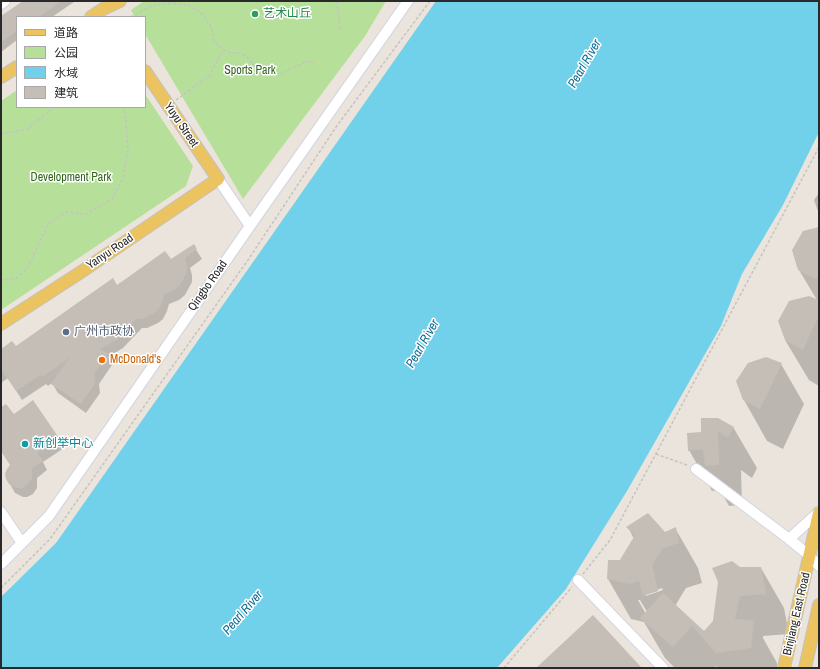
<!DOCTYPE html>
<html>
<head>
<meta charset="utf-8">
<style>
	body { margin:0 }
	#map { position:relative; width:820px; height:669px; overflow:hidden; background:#ebe4dc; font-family:"Archivo Narrow","Noto Sans SC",sans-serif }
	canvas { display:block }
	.frame { position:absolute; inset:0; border:2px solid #292929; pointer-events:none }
	.legend { position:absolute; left:16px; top:16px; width:130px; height:92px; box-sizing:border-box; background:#fff; border:1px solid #a9a9a9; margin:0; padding:5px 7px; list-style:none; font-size:12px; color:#292929 }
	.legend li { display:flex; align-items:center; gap:8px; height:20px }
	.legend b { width:20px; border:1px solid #a9a9a9 }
</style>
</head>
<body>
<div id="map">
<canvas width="820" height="669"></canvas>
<div class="frame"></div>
<ul class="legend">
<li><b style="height:5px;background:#ebc361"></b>道路</li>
<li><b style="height:11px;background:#b6e09a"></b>公园</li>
<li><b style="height:11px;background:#72d1ea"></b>水域</li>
<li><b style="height:11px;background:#c4beb7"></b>建筑</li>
</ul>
</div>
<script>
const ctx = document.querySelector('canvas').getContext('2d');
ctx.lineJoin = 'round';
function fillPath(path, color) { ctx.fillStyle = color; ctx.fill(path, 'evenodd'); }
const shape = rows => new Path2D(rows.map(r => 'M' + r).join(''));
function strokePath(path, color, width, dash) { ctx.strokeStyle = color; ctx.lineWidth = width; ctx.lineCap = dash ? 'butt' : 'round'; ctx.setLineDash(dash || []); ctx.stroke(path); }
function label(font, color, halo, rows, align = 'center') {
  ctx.font = font + ' "Archivo Narrow","Noto Sans SC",sans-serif'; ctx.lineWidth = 3; ctx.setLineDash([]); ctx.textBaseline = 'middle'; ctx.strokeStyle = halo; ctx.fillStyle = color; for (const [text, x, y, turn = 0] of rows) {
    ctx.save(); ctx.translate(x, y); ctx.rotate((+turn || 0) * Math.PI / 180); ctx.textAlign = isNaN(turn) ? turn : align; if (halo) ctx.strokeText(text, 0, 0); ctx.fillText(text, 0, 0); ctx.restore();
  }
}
const green = shape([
	[144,1,386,1,365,36,243,199,145,34,145,17,135,17,131,10],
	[17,90,17,107,145,107,145,94,193,166,186,186,1,310,1,101]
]);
const water = shape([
	[436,1,819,1,819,132,783,205,742,274,721,326,627,491,566,589,497,668,1,668,1,597,56,543]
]);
const shadow = shape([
	[25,1,74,2,52,17,17,17,17,40,1,52,1,18],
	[819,193,819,214,814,200],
	[819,228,819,386,809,380,785,340,817,300,799,270],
	[193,245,202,259,190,268,192,275,192,282,185,295,179,300,169,304,167,311,163,319,158,323,147,328,142,328,123,348,108,357,112,365,99,384,100,393,86,413,58,393,52,383,48,386,46,384,22,400,8,378,1,383,1,350,15,347,117,286,171,261],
	[781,364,804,404,783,449,767,441,744,400],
	[1,408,58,438,64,448,43,462,47,470,37,478,37,488,33,494,27,497,23,497,15,493,7,479,11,465,2,452,1,453],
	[733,427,757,468,752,478,741,470,742,505,729,506,720,490,712,491,689,450,702,433],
	[628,527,665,533,675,528,698,568,702,583,686,588,675,606,705,632,714,622,739,568,761,568,784,608,789,634,763,636,763,638,777,663,777,668,718,668,716,666,714,668,675,668,665,658,644,622,631,619,608,579,634,539],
	[662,588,663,590,646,596,646,594],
	[638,600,640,600,649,615,647,616]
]);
const building = shape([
	[23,1,61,1,39,17,17,17,17,31,1,42,1,16],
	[819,227,819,274,816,279,798,270,792,250,803,231],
	[194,244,197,249,185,258,187,265,187,272,180,285,174,290,164,294,162,302,158,310,153,314,142,319,136,319,118,339,100,349,108,354,94,374,95,383,81,404,51,384,70,357,42,377,40,375,16,391,1,369,1,349,12,341,16,346,113,278,117,285,165,251,171,259],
	[809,296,819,300,819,315,803,350,785,340,778,321,789,301],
	[766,357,782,363,760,409,743,400,736,381,748,363],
	[33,400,59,438,37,453,43,461,32,468,32,478,27,485,21,488,17,488,9,484,6,479,5,474,7,469,10,465,1,451,1,407,6,404,14,414],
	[701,418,718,418,734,427,728,438,718,431,719,465,705,466,703,449,688,451,687,433,701,432],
	[648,513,665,532,676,527,679,543,663,548,652,565,658,591,643,596,639,581,630,584,607,579,608,560,620,560,635,535,626,527],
	[732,561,740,567,761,567,766,594,740,596,735,619,754,621,751,648,716,653,692,626,673,647,640,618,663,593,704,631,713,621,718,582,712,568],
	[593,615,642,668,536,668]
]);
const path = shape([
	[336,1,339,15,340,29],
	[131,17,151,6,169,3,188,5,201,13,211,26,215,43,227,52,239,53,246,56,257,69,269,75,278,75,305,62,314,62],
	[176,100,210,75,223,49],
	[1,134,27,129,55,107],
	[1,280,17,278,28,267,48,224,66,212,86,214,112,199,123,178,128,150,125,114,121,107],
	[656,454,687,465],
	[583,574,610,540,819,147],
	[1,588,50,539,248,260,336,127,430,1],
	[504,668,572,587]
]);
const minor = shape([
	[1,4,5,1],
	[218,179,250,226],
	[696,469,789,539,819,512],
	[1,512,22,543],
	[789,539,810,556,819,566],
	[1,564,49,516,250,226,408,1],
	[578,580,663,668]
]);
const major = shape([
	[91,17,103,9,120,1],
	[1,77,17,67],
	[1,324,81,272,218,179,145,71],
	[784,668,819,513],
	[805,668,819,605]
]);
const markers = [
	[255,14,4,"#2e9e5b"],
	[66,332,4,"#5c6f8a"],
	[102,360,4,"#e8710a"],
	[25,444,4,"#0f9aa8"]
];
const leisureNames = [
	["艺术山丘",263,14]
];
const parkNames = [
	["Sports Park",250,71],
	["Development Park",71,178]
];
const streetNames = [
	["Yuyu Street",181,125,56],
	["Yanyu Road",110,252,-34],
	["Qingbo Road",208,286,-55],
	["Binjiang East Road",797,614,-77]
];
const serviceNames = [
	["广州市政协",74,332]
];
const foodNames = [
	["McDonald's",110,360]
];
const cultureNames = [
	["新创举中心",33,444]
];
const waterNames = [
	["Pearl River",585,64,-60],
	["Pearl River",423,344,-60],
	["Pearl River",243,613,-49]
];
fillPath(green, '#b6e09a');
fillPath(water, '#72d1ea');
fillPath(shadow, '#0003');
fillPath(building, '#c4beb7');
strokePath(minor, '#d1d5e2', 12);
strokePath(major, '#c3c3c3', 14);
strokePath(path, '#c3c3c3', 1.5, [3, 2]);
strokePath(minor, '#fff', 10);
strokePath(major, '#ebc361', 12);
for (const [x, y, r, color] of markers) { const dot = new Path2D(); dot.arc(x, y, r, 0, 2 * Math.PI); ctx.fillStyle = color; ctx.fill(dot); strokePath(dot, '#fff', 1.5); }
label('12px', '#27864d', '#fff', leisureNames, 'left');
label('12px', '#2f641c', '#fff', parkNames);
label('12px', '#292929', '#fff', streetNames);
label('12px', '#4e5e75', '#fff', serviceNames, 'left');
label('12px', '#c56008', '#fff', foodNames, 'left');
label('12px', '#0d838f', '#fff', cultureNames, 'left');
label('italic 13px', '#126f95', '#fff', waterNames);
</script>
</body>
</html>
